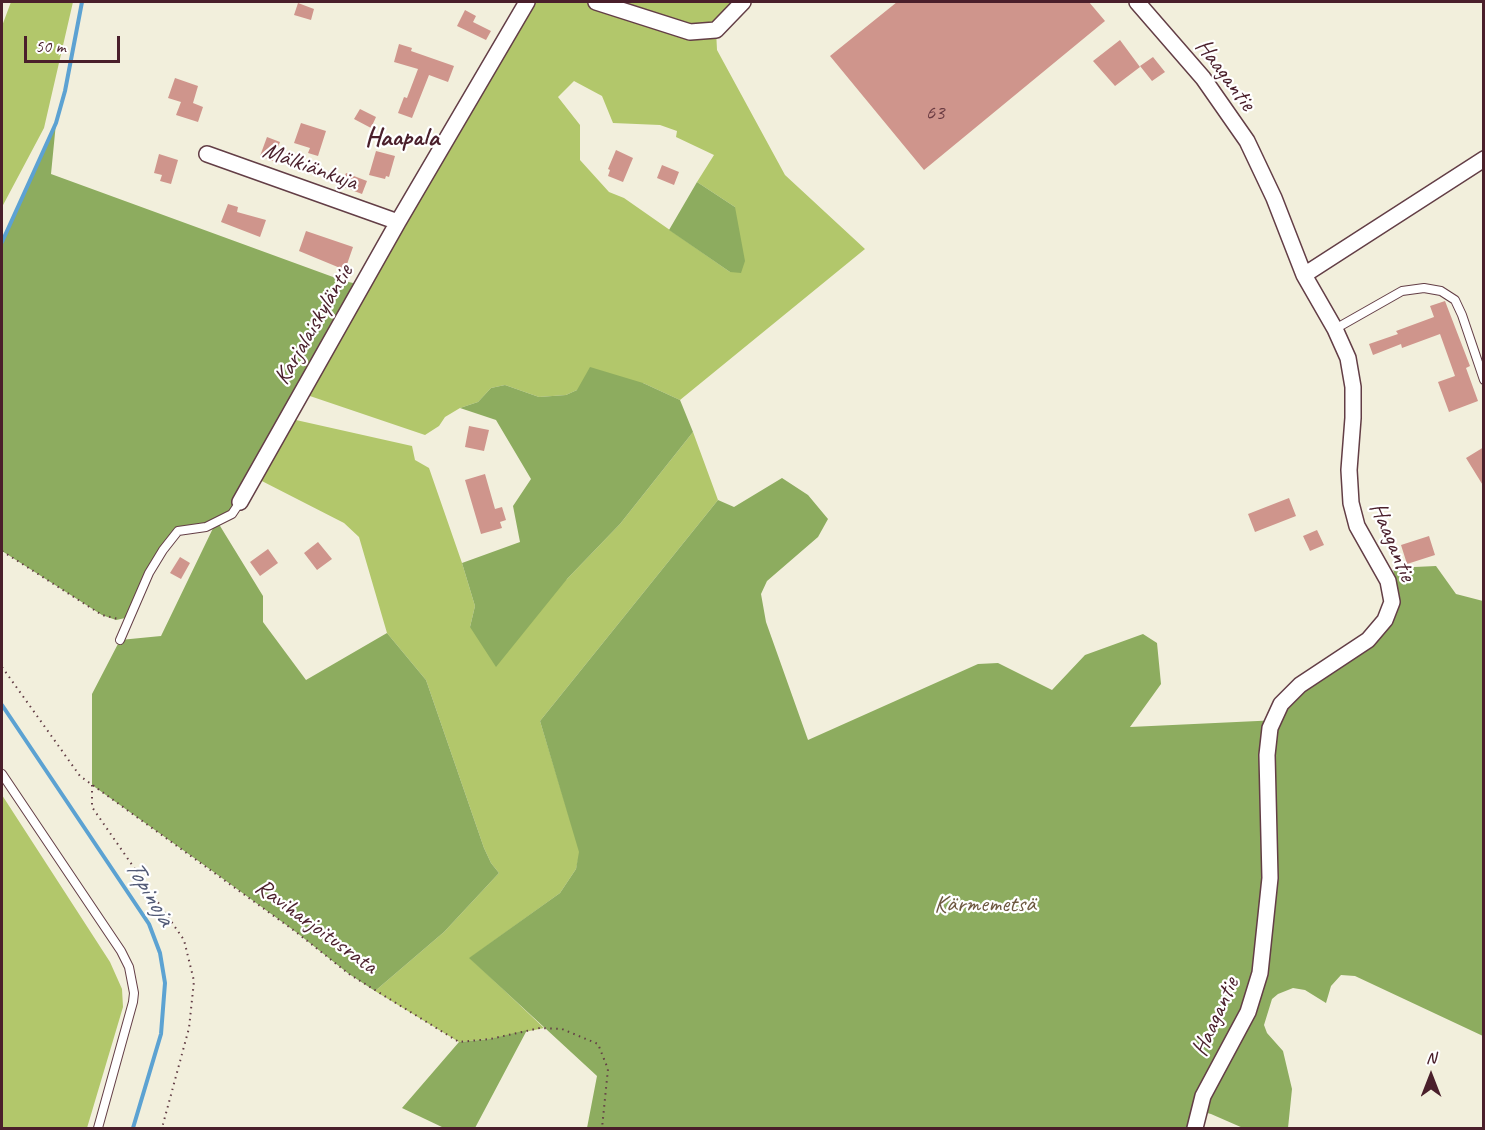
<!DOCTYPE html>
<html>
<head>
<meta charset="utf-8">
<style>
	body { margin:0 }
	#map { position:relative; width:1485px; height:1130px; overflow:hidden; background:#f2efdc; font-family:Caveat,sans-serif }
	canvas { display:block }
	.frame { position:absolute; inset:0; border:3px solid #4a1f2b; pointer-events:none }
	.north { position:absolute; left:1401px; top:1046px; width:60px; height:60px; -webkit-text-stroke:4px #fff; paint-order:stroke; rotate:0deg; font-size:16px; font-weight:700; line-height:24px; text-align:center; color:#4a1f2b }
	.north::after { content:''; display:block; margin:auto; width:21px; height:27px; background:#4a1f2b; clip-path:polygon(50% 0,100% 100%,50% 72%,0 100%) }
	.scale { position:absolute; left:24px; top:36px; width:96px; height:27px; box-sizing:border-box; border:3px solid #4a1f2b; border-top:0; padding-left:8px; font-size:18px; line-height:21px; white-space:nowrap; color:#4a1f2b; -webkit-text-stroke:4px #fff; paint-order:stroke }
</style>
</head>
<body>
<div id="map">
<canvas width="1485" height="1130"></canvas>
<div class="frame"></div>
<div class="north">N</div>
<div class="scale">50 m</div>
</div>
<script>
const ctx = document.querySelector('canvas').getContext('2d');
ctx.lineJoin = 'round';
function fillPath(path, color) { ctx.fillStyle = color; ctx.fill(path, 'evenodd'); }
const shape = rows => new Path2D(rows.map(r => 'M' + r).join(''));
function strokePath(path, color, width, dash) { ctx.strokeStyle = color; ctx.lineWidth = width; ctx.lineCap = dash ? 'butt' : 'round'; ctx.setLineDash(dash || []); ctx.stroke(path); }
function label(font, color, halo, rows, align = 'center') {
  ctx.font = font + ' Caveat,sans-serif'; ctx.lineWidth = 4.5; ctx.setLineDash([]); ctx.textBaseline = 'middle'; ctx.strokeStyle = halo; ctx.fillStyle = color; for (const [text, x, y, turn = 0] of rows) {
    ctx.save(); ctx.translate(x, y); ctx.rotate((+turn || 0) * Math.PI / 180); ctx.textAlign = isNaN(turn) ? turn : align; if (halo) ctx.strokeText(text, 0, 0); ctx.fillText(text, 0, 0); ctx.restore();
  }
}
const green = shape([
	[11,2,73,2,44,128,2,207,2,26],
	[527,2,743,2,716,30,717,50,785,175,865,249,680,400,643,383,577,390,566,395,539,397,505,385,491,388,478,402,460,408,445,417,439,426,425,435,301,393],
	[574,81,602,96,613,123,660,125,677,131,676,137,714,155,697,182,735,207,730,272,624,198,609,192,580,160,580,125,558,97],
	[287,418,412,446,415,460,429,468,462,563,475,606,470,627,567,579,620,524,693,432,718,500,540,721,580,852,576,869,560,893,470,958,544,1028,490,1039,459,1042,375,991,444,932,499,873,491,863,484,848,426,680,387,633,359,537,344,523,254,477],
	[2,795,110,962,122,989,123,1007,87,1128,2,1128]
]);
const forest = shape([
	[56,123,51,174,344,281,362,285,232,514,217,521,263,596,263,622,306,680,387,633,426,680,484,848,491,863,499,873,444,932,375,991,349,974,296,932,211,870,92,785,92,694,120,640,161,636,216,522,178,531,163,550,130,617,116,620,102,615,2,551,2,242],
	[697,182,735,207,745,261,741,273,730,272,669,230],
	[590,367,643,383,680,400,693,432,620,524,567,579,496,667,470,627,475,606,462,563,520,542,513,506,531,479,496,420,460,408,478,402,491,388,505,385,539,397,566,395,577,390],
	[782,478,808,495,828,519,818,537,767,581,761,594,766,622,808,740,978,664,998,663,1052,690,1085,655,1143,634,1157,643,1161,684,1130,727,1279,720,1288,708,1309,686,1376,641,1398,597,1393,568,1436,566,1456,594,1483,601,1483,1036,1355,976,1341,975,1331,986,1326,1003,1305,990,1293,988,1278,994,1272,999,1264,1025,1267,1033,1283,1051,1292,1089,1288,1128,1243,1128,1211,1114,1192,1109,1187,1128,587,1128,597,1076,469,958,560,893,576,869,579,852,540,721,718,500,734,507],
	[527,1030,475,1128,444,1128,402,1108,459,1042,490,1039]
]);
const stream = shape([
	[2,242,56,123,65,91,82,2],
	[2,705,149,924,160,953,165,983,161,1034,133,1128]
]);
const building = shape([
	[897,2,1089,2,1105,21,924,170,830,56],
	[298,3,314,9,311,20,294,15],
	[465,10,476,16,473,22,491,31,486,40,457,26],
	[1120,40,1140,67,1115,86,1093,61],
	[399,44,412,48,411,51,454,66,448,82,429,75,412,118,398,113,404,97,407,98,418,69,394,62],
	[1153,57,1165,72,1152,81,1140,66],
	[175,78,198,86,193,103,203,107,198,122,176,115,181,102,168,98],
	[360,109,376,117,371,128,354,119],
	[301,123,326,131,318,156,308,153,310,148,294,143],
	[267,137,280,142,273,161,260,156],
	[616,150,633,158,623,182,608,176,610,170,608,169],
	[376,151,395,156,389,177,386,176,385,179,369,175],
	[159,154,178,160,171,184,160,181,162,175,154,173],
	[662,165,679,172,674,185,657,178],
	[346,173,367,181,362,194,341,186],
	[228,204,238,207,237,212,266,220,260,237,221,222],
	[306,231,353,247,345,270,299,251],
	[1445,301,1470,366,1466,368,1478,401,1449,412,1438,382,1455,376,1440,334,1402,348,1401,344,1373,355,1369,344,1398,334,1396,331,1434,317,1430,306],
	[469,426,489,430,484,451,465,447],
	[1484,447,1484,487,1466,458],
	[485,474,495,509,502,507,506,520,500,522,502,528,481,534,465,480],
	[1289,498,1296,516,1255,532,1248,514],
	[1317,530,1324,545,1310,551,1303,536],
	[1429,536,1435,555,1407,564,1401,545],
	[318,542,332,559,317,570,304,553],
	[268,549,278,563,260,576,250,562],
	[180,557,190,563,181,579,170,573]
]);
const path = shape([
	[2,551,102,615,118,619],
	[2,667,80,776,296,932,349,974,459,1042,490,1039,540,1028,562,1029,598,1044,608,1069,602,1128],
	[92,785,92,807,184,940,194,981,189,1028,162,1128]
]);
const service = shape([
	[1335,329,1402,291,1424,288,1441,291,1455,300,1462,315,1484,380],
	[120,640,149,573,163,550,178,531,206,527,232,514,240,502],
	[2,774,121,951,129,967,134,993,133,1002,98,1128]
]);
const minor = shape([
	[596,2,690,32,716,30,743,2],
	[1137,2,1203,78,1247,141,1274,198,1304,275,1335,329,1348,358,1353,387,1353,418,1349,470,1351,503,1357,526,1388,581,1392,602,1385,620,1368,640,1300,685,1281,704,1270,728,1267,755,1270,878,1260,973,1248,1012,1203,1096,1195,1128],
	[207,154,398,222],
	[1304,275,1484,159],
	[240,502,398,222,527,2]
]);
const numberNames = [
	["63",935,113]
];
const streetNames = [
	["Haagantie",1225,75,53],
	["Mälkiänkuja",310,167,20],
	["Karjalaiskyläntie",314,325,-60],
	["Haagantie",1392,542,67],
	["Raviharjoitusrata",316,927,36],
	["Haagantie",1216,1017,-66]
];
const parkNames = [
	["Kärmemetsä",985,905]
];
const neighbourhoodNames = [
	["Haapala",402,138]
];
const waterNames = [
	["Topinoja",149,893,59]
];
fillPath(green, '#b2c76b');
fillPath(forest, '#8dac5f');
strokePath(stream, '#5ca2d2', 4);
fillPath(building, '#cf958c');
strokePath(service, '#633e46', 10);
strokePath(minor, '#633e46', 18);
strokePath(path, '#633e46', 2, [1.5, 4.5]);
strokePath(service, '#fff', 8);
strokePath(minor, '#fff', 15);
label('21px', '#6b3c43', null, numberNames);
label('24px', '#4a1f2b', '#fff', streetNames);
label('24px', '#6e5a41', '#fff', parkNames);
label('bold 26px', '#4a1f2b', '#fff', neighbourhoodNames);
label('italic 26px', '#525a76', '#fff', waterNames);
</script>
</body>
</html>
